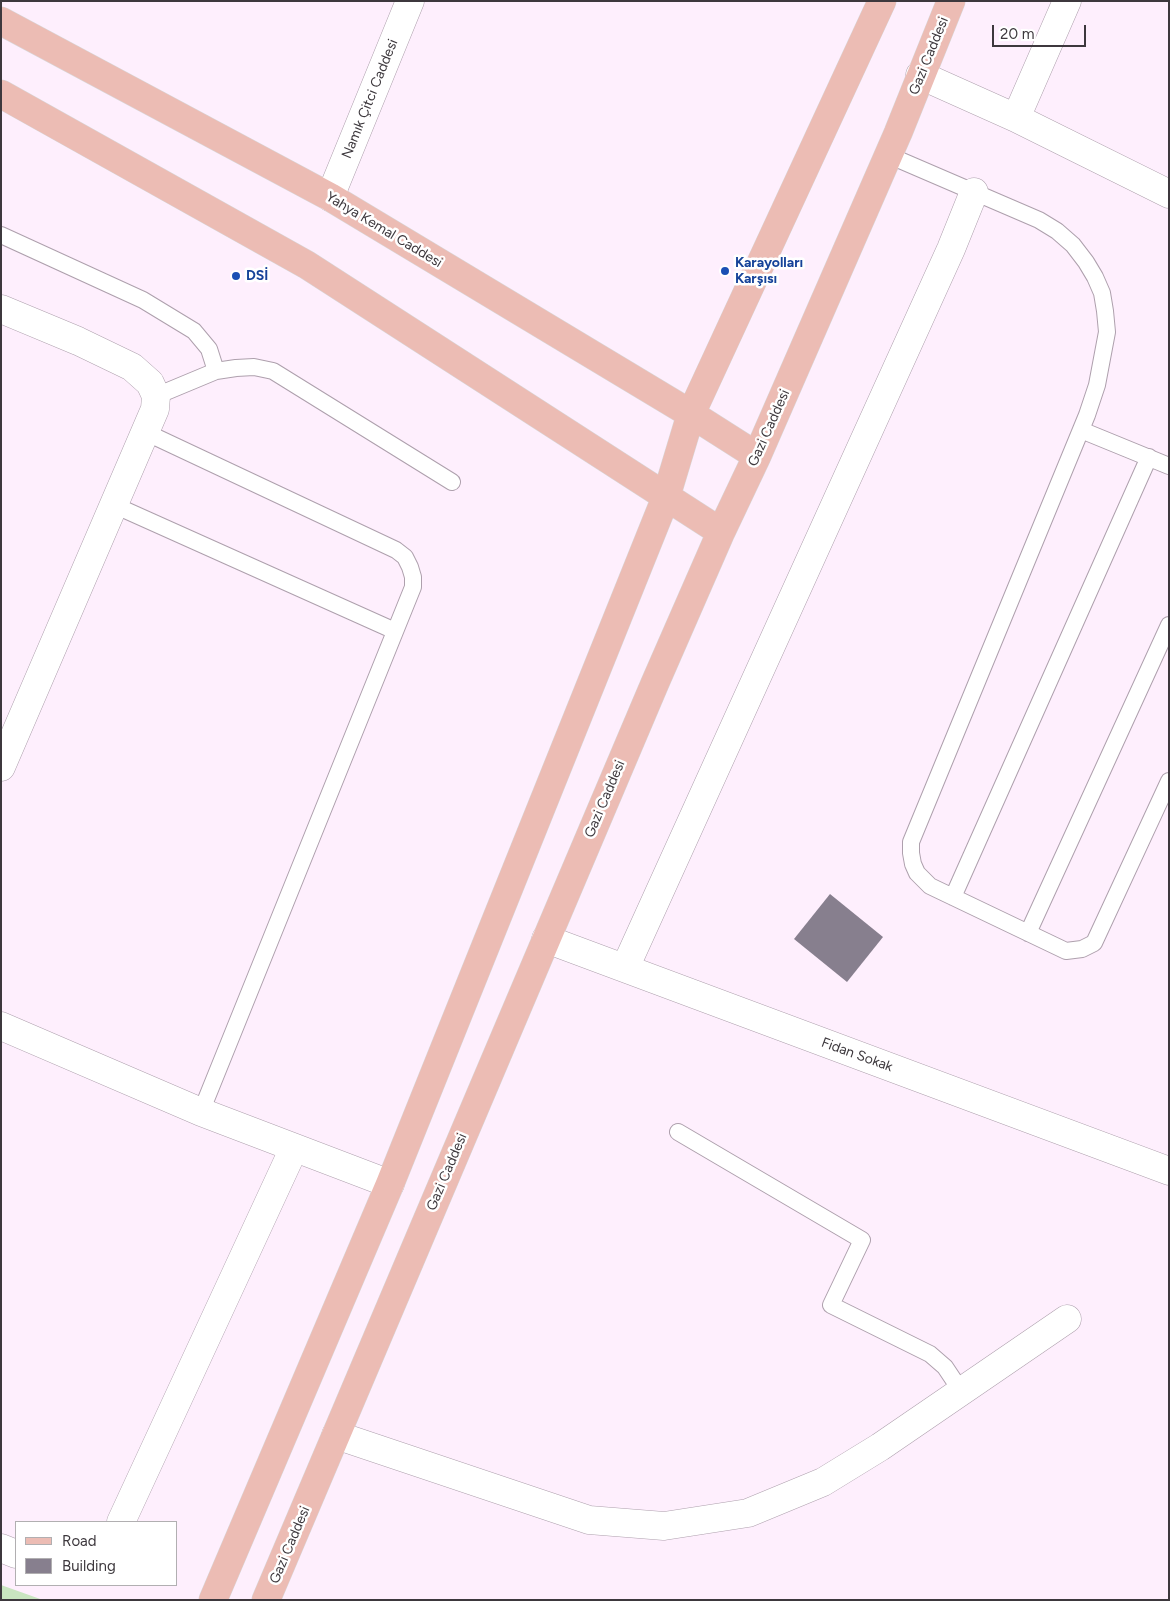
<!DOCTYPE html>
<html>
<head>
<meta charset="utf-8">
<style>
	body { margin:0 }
	#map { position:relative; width:1170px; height:1601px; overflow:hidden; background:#feeffd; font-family:Figtree,sans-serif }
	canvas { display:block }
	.frame { position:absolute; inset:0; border:2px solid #3d383d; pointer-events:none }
	.legend { position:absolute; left:15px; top:1521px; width:162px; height:65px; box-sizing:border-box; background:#fff; border:1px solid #b1afb1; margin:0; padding:6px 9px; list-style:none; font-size:15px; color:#3d383d }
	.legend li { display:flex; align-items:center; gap:10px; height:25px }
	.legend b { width:25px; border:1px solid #b1afb1 }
	.scale { position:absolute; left:992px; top:25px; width:94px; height:22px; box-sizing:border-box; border:2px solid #3d383d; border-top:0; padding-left:6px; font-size:15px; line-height:18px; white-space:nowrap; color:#3d383d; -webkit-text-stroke:4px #fff; paint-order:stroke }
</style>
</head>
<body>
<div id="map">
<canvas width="1170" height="1601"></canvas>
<div class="frame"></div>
<ul class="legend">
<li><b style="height:6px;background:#ecbcb4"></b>Road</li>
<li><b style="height:14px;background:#877f8e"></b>Building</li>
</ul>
<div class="scale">20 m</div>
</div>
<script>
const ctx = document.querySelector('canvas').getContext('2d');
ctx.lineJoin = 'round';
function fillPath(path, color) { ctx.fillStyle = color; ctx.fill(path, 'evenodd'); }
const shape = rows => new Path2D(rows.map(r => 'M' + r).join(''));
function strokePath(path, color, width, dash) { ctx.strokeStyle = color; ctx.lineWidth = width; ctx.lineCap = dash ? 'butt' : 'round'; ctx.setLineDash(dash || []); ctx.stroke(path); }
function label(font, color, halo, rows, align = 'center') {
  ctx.font = font + ' Figtree,sans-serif'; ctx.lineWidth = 5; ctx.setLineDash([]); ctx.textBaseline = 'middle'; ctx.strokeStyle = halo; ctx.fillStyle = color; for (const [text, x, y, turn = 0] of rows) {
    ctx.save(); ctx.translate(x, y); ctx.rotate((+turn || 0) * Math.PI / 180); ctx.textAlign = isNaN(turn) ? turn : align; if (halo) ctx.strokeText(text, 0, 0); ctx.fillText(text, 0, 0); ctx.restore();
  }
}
const green = shape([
	[1,1585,43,1600,1,1600]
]);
const building = shape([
	[830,894,883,937,847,982,794,939]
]);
const service = shape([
	[888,155,1039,220,1057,231,1073,245,1086,262,1095,277,1102,293,1105,311,1107,332,1097,385,1087,415,911,842,911,853,913,864,917,873,930,886,1066,951,1082,949,1094,943,1169,781],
	[1,235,143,300,194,331,209,349,216,371],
	[156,396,216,371,236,368,254,367,273,371,452,482],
	[1081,430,1169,466],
	[145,432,396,550,405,557,410,567,413,577,413,587,201,1112],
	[114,505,395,631],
	[953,897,1149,457],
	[1028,933,1169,625],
	[678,1132,862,1240,831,1305,930,1354,945,1367,961,1391]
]);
const minor = shape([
	[920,75,1016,118,1169,194],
	[1016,118,1067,1],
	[1,309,78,341,132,367,150,383,156,396,155,409,1,767],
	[546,939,1169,1171],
	[625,968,951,249,974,192],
	[1,1026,201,1112,390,1184],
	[336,1435,589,1520,664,1526,748,1513,823,1482,880,1447,1067,1319],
	[121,1522,294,1148],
	[1,1548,16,1554]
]);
const tertiary = shape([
	[330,197,410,1]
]);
const primary = shape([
	[1,21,330,197,691,414,757,456],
	[1,94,307,265,721,532],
	[213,1600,390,1184,666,497,691,414,882,1],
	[266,1600,655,683,721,532,757,456,898,133,951,1]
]);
const markers = [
	[725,271,5,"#1a4fb4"],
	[236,276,5,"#1a4fb4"]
];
const streetNames = [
	["Gazi Caddesi",929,56,-68],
	["Namık Çitci Caddesi",370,99,-68],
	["Yahya Kemal Caddesi",384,230,31],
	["Gazi Caddesi",769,428,-66],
	["Gazi Caddesi",605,799,-67],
	["Fidan Sokak",857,1055,20],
	["Gazi Caddesi",447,1172,-67],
	["Gazi Caddesi",290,1545,-67]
];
const transitNames = [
	["Karayolları",735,263],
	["Karşısı",735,279],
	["DSİ",246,276]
];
fillPath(green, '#c9e5c0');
fillPath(building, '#877f8e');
strokePath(service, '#aea0ad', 18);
strokePath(minor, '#aea0ad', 29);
strokePath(tertiary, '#aea0ad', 29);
strokePath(primary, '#d8d7d8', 29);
strokePath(service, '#fff', 16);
strokePath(minor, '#fff', 28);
strokePath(tertiary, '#fff', 28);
strokePath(primary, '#ecbcb4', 28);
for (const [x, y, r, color] of markers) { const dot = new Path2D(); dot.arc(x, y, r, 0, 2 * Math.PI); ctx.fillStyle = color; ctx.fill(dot); strokePath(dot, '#fff', 2); }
label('14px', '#3d383d', '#fff', streetNames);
label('bold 14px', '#164399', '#fff', transitNames, 'left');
</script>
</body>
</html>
